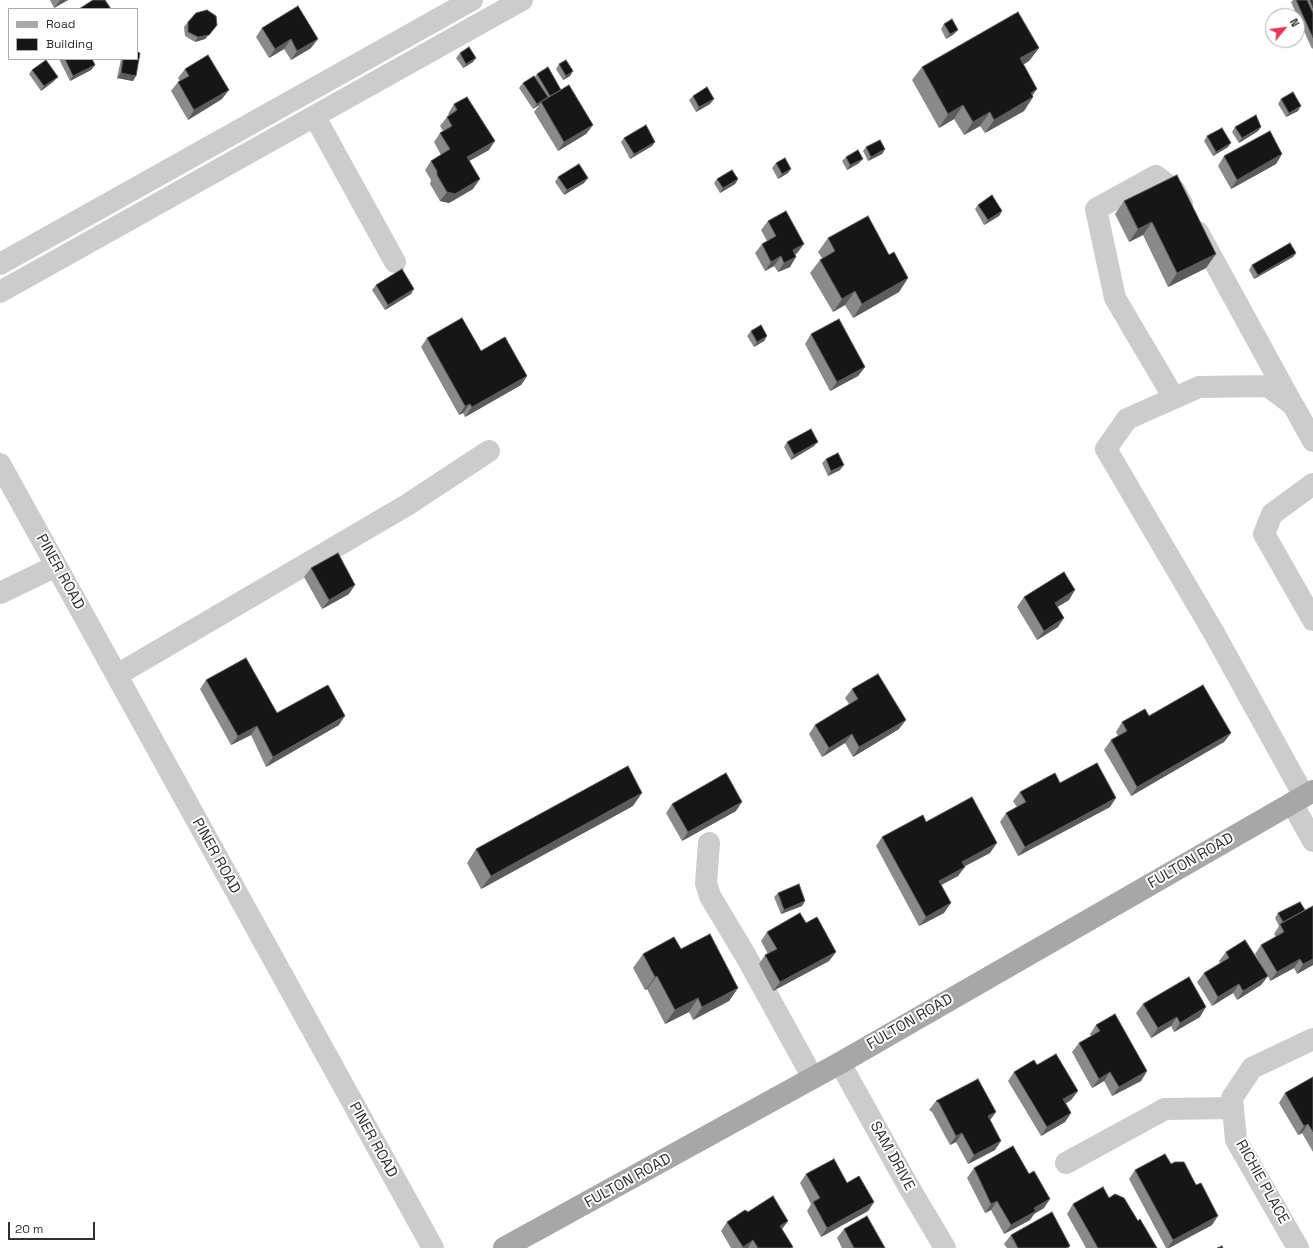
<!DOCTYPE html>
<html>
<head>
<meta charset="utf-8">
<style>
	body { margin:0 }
	#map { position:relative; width:1313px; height:1248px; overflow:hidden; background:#fff; font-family:"Space Grotesk",sans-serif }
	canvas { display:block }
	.legend { position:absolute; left:8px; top:8px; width:130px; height:52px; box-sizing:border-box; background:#fff; border:1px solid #acacac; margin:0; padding:5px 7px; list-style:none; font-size:12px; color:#2f2f2f }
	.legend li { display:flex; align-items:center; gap:8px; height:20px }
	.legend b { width:20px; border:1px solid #acacac }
	.north { position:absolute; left:1265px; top:8px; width:40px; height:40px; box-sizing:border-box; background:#fff; border:1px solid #acacac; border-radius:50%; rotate:61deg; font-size:11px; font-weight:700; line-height:16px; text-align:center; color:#2f2f2f }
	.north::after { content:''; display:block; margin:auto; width:14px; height:18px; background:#e0375c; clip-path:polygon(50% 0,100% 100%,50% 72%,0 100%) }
	.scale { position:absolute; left:8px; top:1222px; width:87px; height:18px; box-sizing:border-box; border:2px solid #2f2f2f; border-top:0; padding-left:5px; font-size:12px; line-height:14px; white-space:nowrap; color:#2f2f2f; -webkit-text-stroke:3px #fff; paint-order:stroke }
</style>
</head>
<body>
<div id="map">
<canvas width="1313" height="1248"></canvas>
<ul class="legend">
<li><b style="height:5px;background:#a7a7a7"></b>Road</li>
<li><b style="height:11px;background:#161616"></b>Building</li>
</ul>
<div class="north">N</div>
<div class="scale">20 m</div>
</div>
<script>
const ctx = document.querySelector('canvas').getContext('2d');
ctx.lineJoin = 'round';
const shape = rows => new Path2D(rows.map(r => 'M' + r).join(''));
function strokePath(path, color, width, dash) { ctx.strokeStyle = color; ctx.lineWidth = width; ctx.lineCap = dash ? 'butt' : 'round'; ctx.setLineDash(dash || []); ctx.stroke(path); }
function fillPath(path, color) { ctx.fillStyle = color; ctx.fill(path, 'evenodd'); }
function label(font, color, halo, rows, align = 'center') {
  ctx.font = font + ' "Space Grotesk",sans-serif'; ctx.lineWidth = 4; ctx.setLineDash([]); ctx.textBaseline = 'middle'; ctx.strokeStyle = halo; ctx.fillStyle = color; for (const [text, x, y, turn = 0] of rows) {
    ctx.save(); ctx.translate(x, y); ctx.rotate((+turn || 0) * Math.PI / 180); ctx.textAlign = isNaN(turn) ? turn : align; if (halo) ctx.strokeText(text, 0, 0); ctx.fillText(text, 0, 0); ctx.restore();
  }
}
const minor = shape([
	[315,117,395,262],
	[1198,232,1290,400],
	[0,264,472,0],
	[0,292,522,0],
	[1174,398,1115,298,1096,209,1156,176,1175,191,1182,204],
	[0,464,433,1248],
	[1313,484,1272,514,1264,534,1313,620],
	[0,593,56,566],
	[117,675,407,505,489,451],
	[1304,796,1214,633,1106,449,1127,419,1199,387,1268,386,1293,405,1313,441],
	[1292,803,1313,841],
	[709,843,706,883,710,896,747,958,813,1078],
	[840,1063,906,1182,945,1248],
	[1066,1163,1165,1109,1233,1108],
	[1298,1248,1236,1140,1232,1098,1252,1068,1313,1039]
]);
const major = shape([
	[504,1248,840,1063,1313,791]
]);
const wall = shape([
	[50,0,68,0,54,8],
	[1293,0,1313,0,1313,48,1312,49,1291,2],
	[188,22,214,29,205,39,195,42,185,36,184,27],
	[944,24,954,34,946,39,941,29],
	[262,28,311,48,291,60,284,49,269,58,256,37],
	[1039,48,1029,61,1023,65,1033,97,1024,111,985,133,980,126,964,135,954,119,939,128,912,80,922,67],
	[460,53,473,62,463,68,456,58],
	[59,59,92,59,95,65,91,70,70,81],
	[121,59,137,59,133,81,117,78],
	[559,64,573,71,570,76,563,80,556,69],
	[185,69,222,99,188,120,171,91,178,82,180,81,178,78],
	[32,70,54,81,41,91,29,74],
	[537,74,561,90,593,125,586,134,558,151,534,112,539,105,533,109,519,88,523,83,535,77],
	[693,96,710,104,696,112,689,100],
	[1281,99,1298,111,1286,117,1278,104],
	[454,104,489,150,469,161,473,189,449,203,440,201,430,184,431,180,425,170,431,161,441,155,434,142,440,133,443,131,440,126,447,117,449,115,448,114],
	[1235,127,1261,127,1258,131,1239,143,1232,132],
	[1207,136,1228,147,1213,156,1204,141],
	[624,138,655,142,652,146,630,159,621,142],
	[866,147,885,149,882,154,868,161,863,151],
	[1282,154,1276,164,1231,189,1218,166,1224,156],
	[846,157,859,163,847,170,842,161],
	[776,163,788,173,778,179,772,168],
	[1177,175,1206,268,1168,287,1143,235,1129,242,1115,214,1124,201],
	[558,177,588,178,584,183,564,195,555,182],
	[717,179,738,179,735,184,720,193,714,183],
	[978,205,1002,211,999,216,984,225,975,209],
	[768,221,804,244,797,253,795,255,790,267,778,272,774,266,765,271,755,253,762,244,767,241,761,230],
	[828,238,889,255,908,278,899,292,853,318,845,305,833,312,810,273,820,260,822,258,818,252],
	[1296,253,1293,257,1254,279,1249,270,1252,265],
	[376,285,411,294,385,310,372,290],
	[751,331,767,336,764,341,754,347,747,336],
	[811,334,865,367,858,376,830,391,805,344],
	[427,338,481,351,527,376,521,385,465,417,463,413,459,415,421,347],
	[787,442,814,446,791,460,784,447],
	[826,459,840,470,828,476,822,463],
	[311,568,349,594,322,609,304,577],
	[1024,597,1069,600,1057,607,1058,627,1037,640,1017,607],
	[206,680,277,713,339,725,266,767,251,735,231,745,200,689],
	[852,689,899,729,853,757,845,743,822,757,809,734,815,725,849,704,845,698],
	[1149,716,1231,733,1224,742,1131,796,1104,750,1111,740,1118,736,1116,732,1122,722],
	[1060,783,1110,807,1018,856,1000,822,1006,813,1017,807,1013,801,1020,792],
	[672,804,736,811,682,841,666,813],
	[633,806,481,889,467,863,476,849],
	[926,822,990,853,964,866,958,876,941,885,944,913,919,926,876,846,882,837],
	[778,893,802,906,781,914,774,897],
	[1313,906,1313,965,1297,974,1294,968,1270,981,1268,976,1261,985,1237,1000,1233,993,1212,1006,1197,982,1204,973,1220,963,1219,961,1226,952,1266,974,1255,954,1261,945,1276,937,1274,934,1279,926,1275,918,1278,913,1305,910],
	[806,923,836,952,829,961,773,991,759,964,765,955,768,954,761,941,767,932],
	[681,949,738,988,729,1001,693,1020,689,1012,665,1024,647,989,645,990,633,968,643,954],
	[1143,1004,1200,1017,1174,1032,1171,1026,1151,1038,1136,1013],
	[1096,1025,1147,1071,1141,1081,1112,1096,1104,1081,1092,1088,1072,1052,1079,1043,1091,1036,1090,1034],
	[1037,1065,1078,1091,1071,1100,1066,1103,1071,1113,1065,1122,1041,1136,1008,1081,1014,1072],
	[1313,1077,1313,1152,1302,1133,1298,1135,1279,1103,1285,1093],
	[936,1101,996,1112,990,1120,995,1150,968,1164,956,1142,950,1145,932,1112,929,1110],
	[1171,1164,1212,1225,1169,1248,1166,1248,1129,1179,1135,1170],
	[974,1168,1044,1208,1034,1214,1030,1220,1004,1234,991,1210,985,1213,967,1178],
	[806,1174,847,1183,874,1202,868,1211,821,1237,807,1211,811,1204,800,1183],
	[1109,1198,1138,1221,1157,1248,1086,1248,1067,1214,1073,1204],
	[748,1212,788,1221,782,1229,792,1248,731,1248,721,1231,727,1222],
	[844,1229,885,1248,842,1248,837,1238],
	[1011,1235,1070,1246,1069,1248,1007,1248,1004,1244]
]);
const shadedWall = shape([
	[60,0,68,0,54,8],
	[217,25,205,39,195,42,198,37],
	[958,30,954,34,946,39,950,34],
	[291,39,284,49,269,58,275,49],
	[318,39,311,48,291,60,297,51],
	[1039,48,1029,61,1010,72,1020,58],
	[476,58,473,62,463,68,466,64],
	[95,65,91,70,70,81,73,76],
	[573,71,570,76,563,80,566,76],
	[121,73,136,76,133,81,117,78],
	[58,77,54,81,41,91,44,86],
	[1037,89,1030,99,1033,97,1024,111,985,133,994,120,1031,93],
	[229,90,222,99,188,120,194,110],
	[548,97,544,102,541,102,539,105,533,109,537,104],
	[714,99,710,104,696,112,699,107],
	[963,105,954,119,939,128,948,114],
	[1301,106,1298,111,1286,117,1289,113],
	[990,112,980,126,964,135,973,122],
	[593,125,586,134,558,151,564,142],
	[1261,127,1258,131,1239,143,1242,138],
	[495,141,489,150,460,166,467,157],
	[655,142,652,146,630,159,634,154],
	[1231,143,1228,147,1213,156,1216,152],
	[885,149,882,154,868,161,871,157],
	[1282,154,1276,164,1231,189,1237,180],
	[863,159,859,163,847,170,850,165],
	[791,169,788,173,778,179,782,174],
	[588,178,584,183,564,195,567,190],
	[480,179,473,189,449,203,440,201,447,192],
	[738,179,735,184,720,193,723,188],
	[1002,211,999,216,984,225,988,220],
	[1152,222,1143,235,1129,242,1138,229],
	[804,244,797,253,786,259,793,250],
	[1296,253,1293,257,1254,279,1258,275],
	[1216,254,1206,268,1168,287,1177,273],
	[781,256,774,266,765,271,771,262],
	[796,257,790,267,778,272,784,263],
	[908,278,899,292,853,318,862,304],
	[414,289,411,294,385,310,388,305],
	[855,291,845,305,833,312,842,299],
	[767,336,764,341,754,347,757,342],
	[865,367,858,376,830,391,837,382],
	[527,376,521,385,465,417,472,407],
	[470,404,463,413,459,415,465,406],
	[818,442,814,446,791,460,794,455],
	[844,465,840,470,828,476,831,471],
	[355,585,349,594,322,609,329,600],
	[1075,590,1069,600,1049,612,1055,603],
	[1064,618,1058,627,1037,640,1044,631],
	[345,716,339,725,266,767,273,757],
	[906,720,899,729,853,757,859,747],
	[257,726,251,735,231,745,238,736],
	[1231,733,1224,742,1131,796,1137,787],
	[852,734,845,743,822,757,829,748],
	[642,793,633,806,481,889,491,876],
	[1116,798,1110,807,1018,856,1025,847],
	[742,802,736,811,682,841,688,832],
	[997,843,990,853,956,871,962,862],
	[965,867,958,876,932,890,939,881],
	[805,901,802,906,781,914,784,910],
	[951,903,944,913,919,926,926,917],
	[836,952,829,961,773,991,780,982],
	[1300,959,1294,968,1270,981,1277,972],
	[1313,959,1313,965,1297,974,1303,964],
	[657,976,647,989,645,990,655,977],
	[1268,976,1261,985,1237,1000,1243,991],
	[1239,984,1233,993,1212,1006,1218,997],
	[738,988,729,1001,693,1020,702,1007],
	[698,998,689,1012,665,1024,675,1010],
	[1206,1007,1200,1017,1174,1032,1180,1023],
	[1177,1017,1171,1026,1151,1038,1158,1028],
	[1147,1071,1141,1081,1112,1096,1119,1087],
	[1110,1072,1104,1081,1092,1088,1099,1079],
	[1078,1091,1071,1100,1057,1109,1063,1099],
	[996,1112,989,1121,988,1116],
	[1071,1113,1065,1122,1041,1136,1047,1127],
	[1308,1124,1302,1133,1298,1135,1304,1126],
	[962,1133,956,1142,950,1145,956,1136],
	[1001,1141,995,1150,968,1164,974,1155],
	[1050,1199,1044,1208,1034,1214,1030,1220,1004,1234,1011,1225,1034,1208],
	[997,1201,991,1210,985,1213,991,1204],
	[874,1202,868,1211,821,1237,827,1228],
	[1218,1216,1212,1225,1169,1248,1168,1248,1173,1240],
	[788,1221,781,1230,780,1226],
	[753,1240,748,1248,742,1248,743,1247]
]);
const building = shape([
	[93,0,105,0,111,9,79,9,93,0],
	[1296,0,1307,0,1313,13,1313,38,1296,0],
	[1310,0,1313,0,1313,8,1310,0],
	[298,6,318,39,297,51,291,39,275,49,262,28,298,6],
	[207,10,216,16,217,25,209,35,198,37,188,32,188,22,196,13,207,10],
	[1018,12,1039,48,1020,58,1037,89,1031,93,1033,97,994,120,990,112,973,122,963,105,948,114,922,67,1018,12],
	[952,19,958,30,950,34,944,24,952,19],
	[469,47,476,58,466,64,460,53,469,47],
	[137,52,140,53,136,76,121,73,123,59,137,59,137,52],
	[208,55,229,90,194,110,178,82,189,76,185,69,208,55],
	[65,59,92,59,95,65,73,76,65,59],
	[46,60,58,77,44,86,32,70,46,60],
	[566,60,573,71,566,76,559,64,566,60],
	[548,67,561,90,550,96,537,74,548,67],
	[534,76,548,97,537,104,523,83,534,76],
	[569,85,593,125,564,142,541,102,569,85],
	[707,87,714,99,699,107,693,96,707,87],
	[1293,92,1301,106,1289,113,1281,99,1293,92],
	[467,97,495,141,467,157,480,179,455,194,447,192,437,175,437,171,431,161,450,149,440,133,452,126,447,117,457,110,454,104,467,97],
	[1256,115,1261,127,1242,138,1235,127,1256,115],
	[646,125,655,142,634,154,624,138,646,125],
	[1222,128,1231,143,1216,152,1207,136,1222,128],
	[1270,131,1282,154,1237,180,1224,156,1270,131],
	[880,140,885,149,871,157,866,147,880,140],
	[858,150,863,159,850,165,846,157,858,150],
	[785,158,791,169,782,174,776,163,785,158],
	[579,164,588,178,567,190,558,177,579,164],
	[732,170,738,179,723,188,717,179,732,170],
	[1177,175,1216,254,1177,273,1152,222,1138,229,1124,201,1177,175],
	[992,195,1002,211,988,220,978,205,992,195],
	[786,211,804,244,793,250,796,257,784,263,781,256,771,262,762,244,776,236,768,221,786,211],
	[868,216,889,255,894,252,908,278,862,304,855,291,842,299,820,260,835,251,828,238,868,216],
	[1290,243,1296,253,1258,275,1252,265,1290,243],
	[402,269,414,289,388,305,376,285,402,269],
	[462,318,481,351,505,337,527,376,472,407,470,404,465,406,427,338,462,318],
	[839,319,865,367,837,382,811,334,839,319],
	[761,325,767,336,757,342,751,331,761,325],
	[811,429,818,442,794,455,787,442,811,429],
	[838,453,844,465,831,471,826,459,838,453],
	[338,553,355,585,329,600,311,568,338,553],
	[1064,572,1075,590,1055,603,1064,618,1044,631,1024,597,1064,572],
	[246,658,277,713,328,685,345,716,273,757,257,726,238,736,206,680,246,658],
	[878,674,906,720,859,747,852,734,829,748,815,725,858,699,852,689,878,674],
	[1203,685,1231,733,1137,787,1111,740,1127,731,1122,722,1145,709,1149,716,1203,685],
	[1097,763,1116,798,1025,847,1006,813,1026,802,1020,792,1055,773,1060,783,1097,763],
	[628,766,642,793,491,876,476,849,628,766],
	[726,773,742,802,688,832,672,804,726,773],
	[972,797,997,843,962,862,965,867,939,881,951,903,926,917,882,837,923,815,926,822,972,797],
	[799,884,805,901,784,910,778,893,799,884],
	[1300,902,1305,910,1283,922,1278,913,1300,902],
	[1313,906,1313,959,1303,964,1300,959,1277,972,1261,945,1284,932,1280,924,1313,906],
	[800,913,806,923,817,917,836,952,780,982,765,955,777,949,767,932,800,913],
	[710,934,738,988,702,1007,698,998,675,1010,657,976,655,977,643,954,674,937,681,949,710,934],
	[1245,940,1268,976,1243,991,1239,984,1218,997,1204,973,1229,958,1226,952,1245,940],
	[1189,977,1206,1007,1180,1023,1177,1017,1158,1028,1143,1004,1189,977],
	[1115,1014,1147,1071,1119,1087,1110,1072,1099,1079,1079,1043,1100,1031,1096,1025,1115,1014],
	[1056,1054,1078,1091,1063,1099,1071,1113,1047,1127,1014,1072,1034,1060,1037,1065,1056,1054],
	[1313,1077,1313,1132,1308,1124,1304,1126,1285,1093,1313,1077],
	[978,1079,996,1112,988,1116,1001,1141,974,1155,962,1133,956,1136,939,1103,936,1101,978,1079],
	[1013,1146,1029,1174,1034,1171,1050,1199,1034,1208,1036,1211,1011,1225,997,1201,991,1204,974,1168,1013,1146],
	[1165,1154,1171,1164,1175,1162,1184,1162,1196,1185,1201,1183,1218,1216,1173,1240,1135,1170,1165,1154],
	[834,1159,847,1183,859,1176,874,1202,827,1228,813,1202,820,1198,806,1174,834,1159],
	[1103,1187,1109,1198,1115,1194,1124,1198,1138,1221,1140,1219,1157,1248,1098,1248,1073,1204,1103,1187],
	[773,1196,788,1221,780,1226,793,1247,791,1248,758,1248,753,1240,743,1247,727,1222,745,1210,748,1212,773,1196],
	[1052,1212,1070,1246,1066,1248,1018,1248,1011,1235,1052,1212],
	[867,1216,885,1248,854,1248,844,1229,867,1216],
	[1222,1246,1223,1248,1217,1248,1222,1246]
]);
const streetNames = [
	["PINER ROAD",60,572,61],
	["PINER ROAD",216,856,61],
	["FULTON ROAD",1191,861,-30],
	["FULTON ROAD",910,1022,-30],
	["PINER ROAD",373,1140,61],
	["SAM DRIVE",892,1156,61],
	["FULTON ROAD",628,1181,-29],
	["RICHIE PLACE",1262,1182,61]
];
strokePath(minor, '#ccc', 22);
strokePath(major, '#a7a7a7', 22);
fillPath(wall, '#8a8a8a');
fillPath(shadedWall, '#5c5c5c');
fillPath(building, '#161616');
strokePath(building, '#5c5c5c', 1);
label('15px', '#2f2f2f', '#fff', streetNames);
</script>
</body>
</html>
